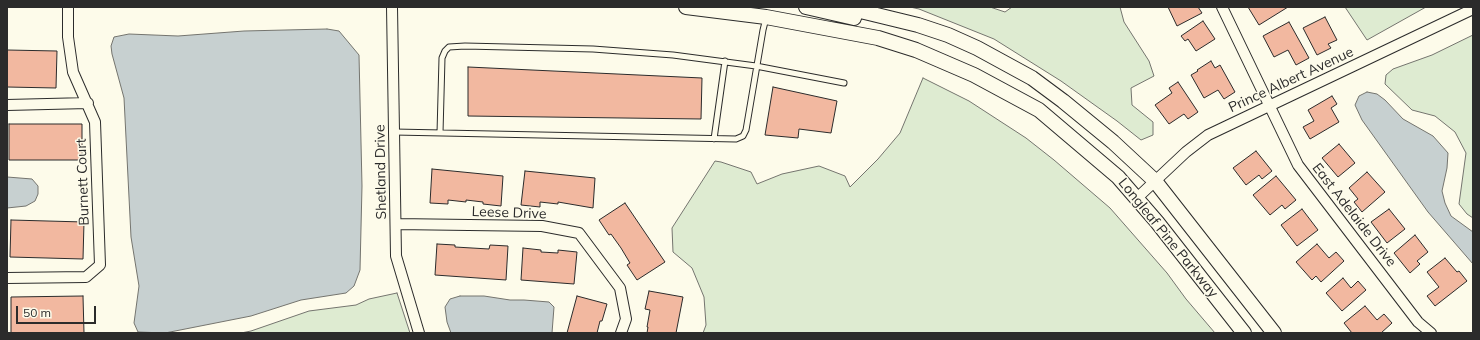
<!DOCTYPE html>
<html>
<head>
<meta charset="utf-8">
<style>
	body { margin:0 }
	#map { position:relative; width:1480px; height:340px; overflow:hidden; background:#fdfbea; font-family:Mulish,sans-serif }
	canvas { display:block }
	.frame { position:absolute; inset:0; border:8px solid #2b2b2b; pointer-events:none }
	.scale { position:absolute; left:16px; top:306px; width:80px; height:18px; box-sizing:border-box; border:2px solid #2b2b2b; border-top:0; padding-left:5px; font-size:12px; line-height:14px; white-space:nowrap; color:#2b2b2b; -webkit-text-stroke:3px #fdfbea; paint-order:stroke }
</style>
</head>
<body>
<div id="map">
<canvas width="1480" height="340"></canvas>
<div class="frame"></div>
<div class="scale">50 m</div>
</div>
<script>
const ctx = document.querySelector('canvas').getContext('2d');
ctx.lineJoin = 'round';
function fillPath(path, color) { ctx.fillStyle = color; ctx.fill(path, 'evenodd'); }
const shape = rows => new Path2D(rows.map(r => 'M' + r).join(''));
function strokePath(path, color, width, dash) { ctx.strokeStyle = color; ctx.lineWidth = width; ctx.lineCap = dash ? 'butt' : 'round'; ctx.setLineDash(dash || []); ctx.stroke(path); }
function label(font, color, halo, rows, align = 'center') {
  ctx.font = font + ' Mulish,sans-serif'; ctx.lineWidth = 3; ctx.setLineDash([]); ctx.textBaseline = 'middle'; ctx.strokeStyle = halo; ctx.fillStyle = color; for (const [text, x, y, turn = 0] of rows) {
    ctx.save(); ctx.translate(x, y); ctx.rotate((+turn || 0) * Math.PI / 180); ctx.textAlign = isNaN(turn) ? turn : align; if (halo) ctx.strokeText(text, 0, 0); ctx.fillText(text, 0, 0); ctx.restore();
  }
}
const green = shape([
	[910,7,990,7,1005,12,1012,7,1120,7,1124,22,1149,61,1154,76,1131,88,1132,105,1153,122,1153,135,1141,140,1117,121,1061,81,994,39,919,9,910,7],
	[1345,7,1426,7,1367,40,1345,7],
	[1473,35,1473,218,1467,214,1459,204,1466,153,1455,132,1435,116,1412,110,1385,84,1386,75,1393,69,1432,55,1473,35],
	[923,78,969,101,1026,138,1054,160,1110,208,1167,273,1186,299,1215,333,703,333,706,325,704,297,692,268,673,252,672,228,715,161,721,162,751,172,757,184,782,174,819,166,845,176,850,187,878,159,900,133,923,78],
	[397,293,410,333,241,333,251,331,309,311,356,305,369,299,397,293]
]);
const water = shape([
	[327,29,339,31,359,55,362,186,360,270,354,286,346,293,301,300,251,316,165,333,138,332,134,323,139,286,131,237,124,98,112,54,111,46,114,37,129,34,178,36,244,31,327,29],
	[1367,92,1377,94,1385,100,1403,119,1433,136,1448,153,1447,168,1442,191,1445,203,1451,216,1473,232,1473,264,1428,212,1362,120,1355,105,1359,96,1367,92],
	[7,177,32,179,38,186,38,194,35,201,26,206,7,208,7,177],
	[460,296,484,296,510,300,524,300,549,302,554,307,552,333,451,333,447,322,445,307,450,299,460,296]
]);
const building = shape([
	[1168,7,1198,7,1202,13,1177,26,1168,7],
	[1248,7,1288,7,1259,25,1248,7],
	[1325,17,1337,40,1328,44,1331,48,1317,55,1303,28,1325,17],
	[1203,21,1215,39,1196,51,1188,39,1185,41,1181,36,1203,21],
	[1289,22,1309,58,1296,65,1288,50,1274,57,1263,36,1289,22],
	[7,50,57,51,56,88,7,87,7,50],
	[1211,61,1215,68,1220,65,1235,92,1224,99,1218,90,1204,98,1191,75,1198,71,1197,70,1211,61],
	[468,67,702,78,701,119,468,116,468,67],
	[1178,82,1198,112,1188,119,1184,114,1169,124,1155,105,1172,93,1169,88,1178,82],
	[773,87,837,101,831,133,799,129,798,138,765,135,773,87],
	[1332,96,1337,104,1331,108,1339,122,1310,139,1303,127,1314,121,1308,110,1332,96],
	[9,124,82,124,82,160,9,160,9,124],
	[1339,144,1355,163,1338,177,1322,158,1339,144],
	[1256,151,1272,171,1262,179,1259,175,1246,185,1233,168,1256,151],
	[432,169,503,176,501,206,483,204,483,202,466,200,466,202,448,200,448,204,430,203,432,169],
	[525,171,595,178,593,208,558,202,558,204,540,202,540,207,521,205,525,171],
	[1367,172,1385,192,1362,212,1354,202,1358,199,1349,188,1367,172],
	[1276,176,1296,200,1285,209,1282,205,1270,215,1253,195,1276,176],
	[625,203,665,262,637,280,627,265,630,263,621,248,611,234,609,235,599,220,625,203],
	[1302,209,1318,230,1297,246,1281,225,1302,209],
	[1389,209,1405,229,1387,243,1371,222,1389,209],
	[11,220,84,222,83,259,10,257,11,220],
	[1415,235,1428,252,1417,261,1420,264,1410,273,1394,253,1415,235],
	[437,244,455,245,455,247,489,249,490,245,508,246,506,280,435,275,437,244],
	[1317,244,1329,258,1336,252,1344,261,1321,282,1316,276,1312,280,1296,262,1317,244],
	[523,248,541,250,541,252,558,253,558,250,577,252,574,284,521,280,523,248],
	[1445,258,1457,272,1459,271,1467,281,1435,306,1427,296,1439,287,1427,272,1445,258],
	[1343,278,1351,288,1358,281,1366,290,1342,311,1326,293,1343,278],
	[649,291,683,297,676,333,647,333,648,327,647,327,650,310,645,309,649,291],
	[83,296,84,333,11,333,11,297,83,296],
	[577,296,607,304,602,321,600,321,597,333,567,333,577,296],
	[1365,306,1377,320,1384,314,1392,323,1381,333,1352,333,1344,323,1365,306]
]);
const lane = shape([
	[394,132,736,139,743,136,746,130,763,30,766,18],
	[440,133,442,58,445,51,449,47,465,46,593,49,673,55,756,66,844,83],
	[714,139,725,61]
]);
const street = shape([
	[392,7,396,256,419,333],
	[1222,7,1298,165,1418,322,1431,333],
	[7,105,88,103],
	[1137,198,1186,152,1208,135,1473,9],
	[396,224,542,226,579,233,620,288,626,319,621,333],
	[7,278,86,277,100,265,95,122,73,72,68,37,68,7]
]);
const secondary = shape([
	[686,7,766,17,878,38,916,50,974,75,1039,110,1118,177,1157,222,1244,333],
	[806,7,854,18],
	[844,7,918,25,948,35,977,48,1032,78,1063,101,1113,142,1155,181,1274,333]
]);
const streetNames = [
	["Prince Albert Avenue",1291,80,-25],
	["Shetland Drive",381,172,-91],
	["Burnett Court",83,182,-92],
	["Leese Drive",509,213,2],
	["East Adelaide Drive",1354,215,52],
	["Longleaf Pine Parkway",1168,238,51]
];
fillPath(green, '#deebd1');
strokePath(green, '#74746e', 1);
fillPath(water, '#c7d0d0');
strokePath(water, '#74746e', 1);
fillPath(building, '#f2b8a0');
strokePath(building, '#2b2b2b', 1);
strokePath(lane, '#2b2b2b', 7);
strokePath(street, '#2b2b2b', 12);
strokePath(secondary, '#2b2b2b', 16);
strokePath(lane, '#fdfbea', 5);
strokePath(street, '#fdfbea', 10);
strokePath(secondary, '#fdfbea', 14);
label('14px', '#2b2b2b', '#fdfbea', streetNames);
</script>
</body>
</html>
